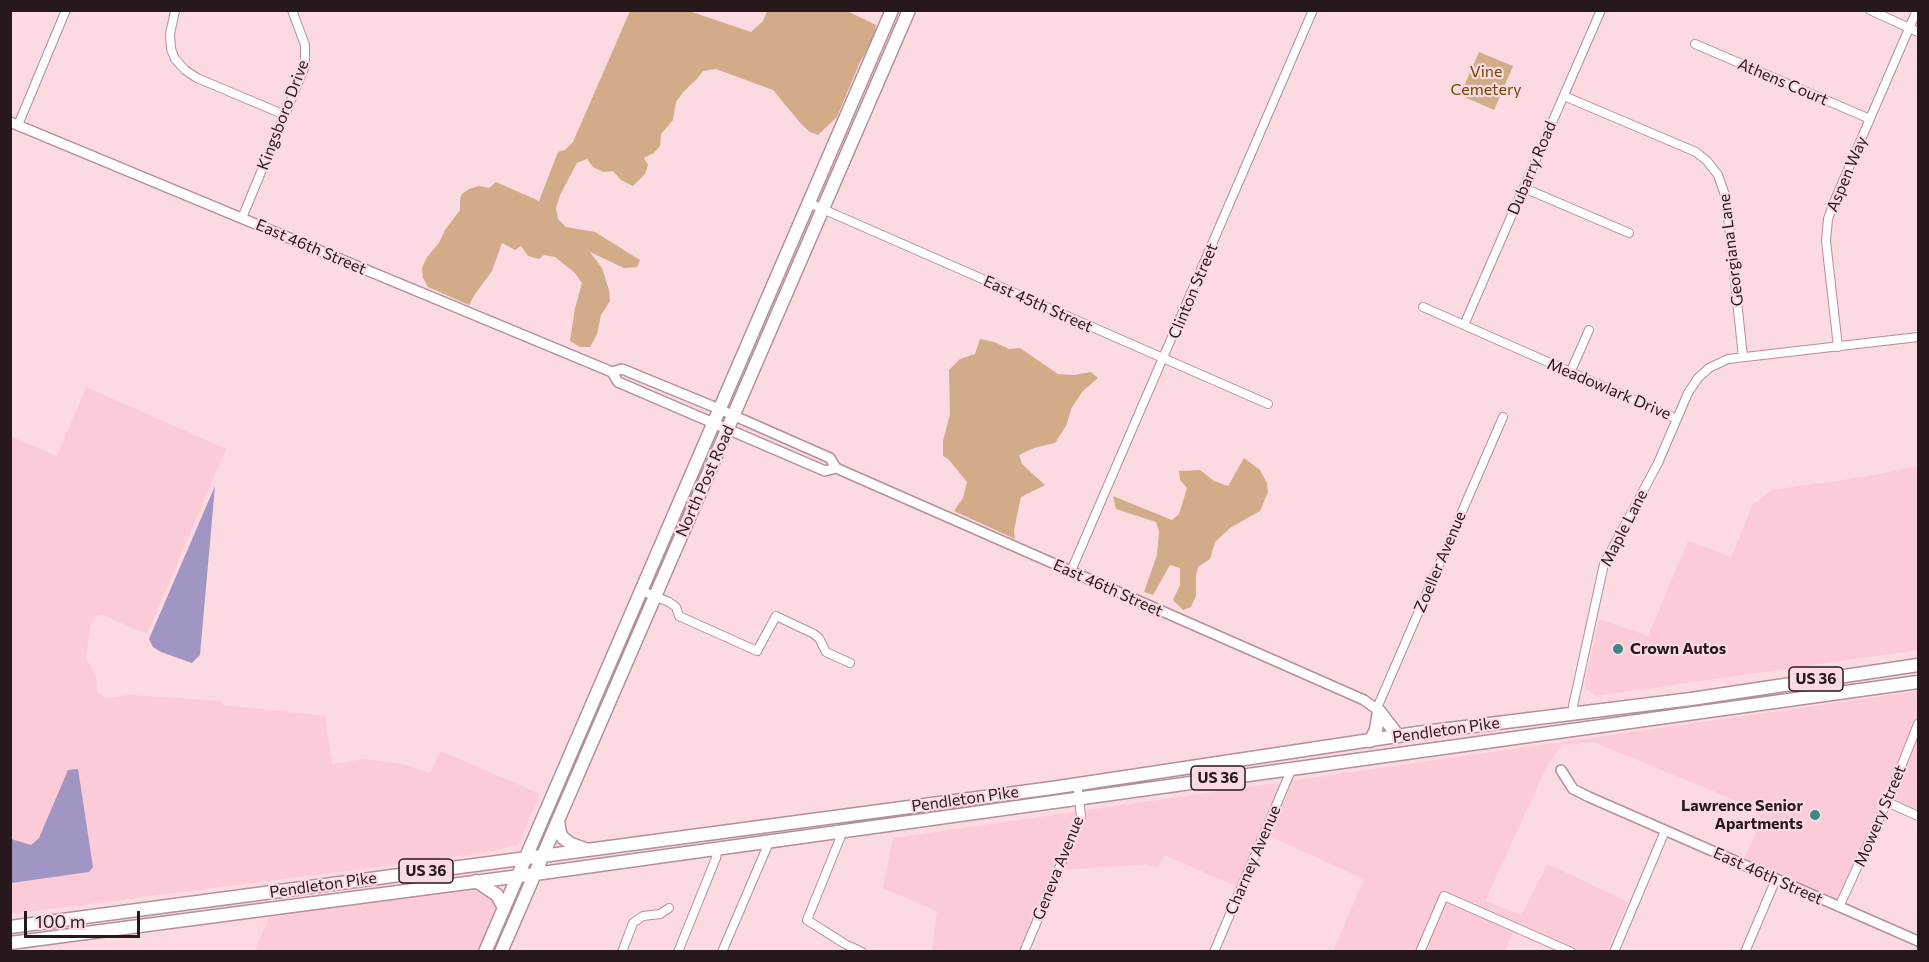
<!DOCTYPE html>
<html>
<head>
<meta charset="utf-8">
<style>
	body { margin:0 }
	#map { position:relative; width:1929px; height:962px; overflow:hidden; background:#fbdae2; font-family:Commissioner,sans-serif }
	canvas { display:block }
	.frame { position:absolute; inset:0; border:12px solid #27181c; pointer-events:none }
	.scale { position:absolute; left:24px; top:911px; width:116px; height:27px; box-sizing:border-box; border:3px solid #27181c; border-top:0; padding-left:8px; font-size:18px; line-height:21px; white-space:nowrap; color:#27181c; -webkit-text-stroke:4px #fbdae2; paint-order:stroke }
</style>
</head>
<body>
<div id="map">
<canvas width="1929" height="962"></canvas>
<div class="frame"></div>
<div class="scale">100 m</div>
</div>
<script>
const ctx = document.querySelector('canvas').getContext('2d');
ctx.lineJoin = 'round';
function fillPath(path, color) { ctx.fillStyle = color; ctx.fill(path, 'evenodd'); }
const shape = rows => new Path2D(rows.map(r => 'M' + r).join(''));
function strokePath(path, color, width, dash) { ctx.strokeStyle = color; ctx.lineWidth = width; ctx.lineCap = dash ? 'butt' : 'round'; ctx.setLineDash(dash || []); ctx.stroke(path); }
function label(font, color, halo, rows, align = 'center') {
  ctx.font = font + ' Commissioner,sans-serif'; ctx.lineWidth = 4.5; ctx.setLineDash([]); ctx.textBaseline = 'middle'; ctx.strokeStyle = halo; ctx.fillStyle = color; for (const [text, x, y, turn = 0] of rows) {
    ctx.save(); ctx.translate(x, y); ctx.rotate((+turn || 0) * Math.PI / 180); ctx.textAlign = isNaN(turn) ? turn : align; if (halo) ctx.strokeText(text, 0, 0); ctx.fillText(text, 0, 0); ctx.restore();
  }
}
const built = shape([
	[86,387,226,449,147,634,103,615,95,616,90,627,86,658,96,676,97,692,106,698,129,695,221,701,223,705,325,716,332,764,364,759,407,765,430,773,441,751,540,794,518,845,487,852,370,868,11,914,10,436,57,456],
	[1918,466,1918,650,1595,696,1584,686,1599,619,1648,636,1688,541,1731,557,1753,504,1772,490,1870,476],
	[1918,691,1918,812,1883,795,1838,899,1744,858,1761,822,1757,809,1593,742,1562,745,1547,766,1485,901,1521,915,1548,864,1628,902,1607,951,1576,951,1516,926,1505,951,1333,951,1364,879,1269,836,1245,890,1164,855,1158,868,1147,864,1064,870,1028,951,932,951,937,911,883,888,893,838],
	[481,887,500,904,481,951,254,952,270,915]
]);
const green = shape([
	[630,11,689,11,751,32,763,21,767,11,847,11,876,25,874,37,859,64,837,117,818,135,810,132,802,125,773,90,716,69,703,71,697,79,684,91,676,102,673,120,661,134,660,146,654,153,644,158,648,165,645,174,633,186,621,180,613,171,603,172,593,167,587,159,577,163,560,195,556,208,558,219,566,227,595,232,640,260,637,267,624,268,590,252,602,268,609,290,610,301,601,315,597,334,590,347,580,347,570,341,575,308,582,283,575,273,555,257,544,255,539,259,528,256,521,246,515,250,502,243,492,271,475,294,469,305,428,287,423,278,422,268,427,257,439,243,445,230,460,210,460,200,462,194,469,189,479,186,489,188,496,182,539,201,558,152,565,150,573,142],
	[1479,52,1513,66,1494,110,1460,95],
	[980,339,994,342,1009,349,1020,348,1058,374,1074,375,1091,372,1098,378,1083,391,1072,407,1066,426,1055,443,1034,448,1019,455,1022,464,1045,485,1021,497,1014,530,1015,539,954,511,963,498,967,482,949,460,943,456,943,441,950,414,949,370,960,359,975,354],
	[1244,458,1260,470,1267,483,1268,492,1260,511,1230,528,1215,542,1210,559,1198,567,1196,576,1196,596,1191,607,1183,610,1173,600,1180,585,1180,568,1170,565,1153,595,1144,592,1157,555,1159,531,1156,522,1116,509,1113,496,1172,520,1179,514,1187,488,1180,480,1179,471,1200,470,1214,481,1228,486]
]);
const water = shape([
	[215,486,200,655,192,663,161,652,153,647,149,639],
	[78,769,93,867,89,872,11,883,11,839,31,845,39,838,68,770]
]);
const minor = shape([
	[1870,10,1918,32],
	[175,11,170,34,171,49,175,59,185,70,197,78,285,115],
	[1695,44,1870,119],
	[1564,96,1696,152,1707,161,1718,175,1726,198,1743,357],
	[18,125,66,10],
	[1524,188,1629,233],
	[809,203,1268,404],
	[242,218,305,66,305,45,292,10],
	[1423,307,1677,419],
	[1464,325,1601,10],
	[1838,347,1826,241,1828,219,1834,202,1917,10],
	[1570,373,1589,330],
	[1071,571,1313,10],
	[642,591,669,602,676,607,679,616,757,651,776,616,814,634,819,638,826,652,850,663],
	[1377,708,1503,417],
	[1574,713,1573,706,1604,564,1658,463,1688,393,1698,378,1709,368,1728,359,1918,337],
	[1887,802,1918,816],
	[843,831,807,920,845,944,862,952],
	[1839,907,1887,802,1918,724],
	[622,952,633,923,643,916,660,914,669,908],
	[678,952,716,858,718,847],
	[722,952,770,840],
	[1024,952,1081,816,1077,783],
	[1214,952,1292,768],
	[1420,952,1444,896,1571,952],
	[1614,952,1665,831],
	[1745,952,1776,879]
]);
const tertiary = shape([
	[10,122,612,372,618,382,825,471,836,468,1271,659,1364,700,1379,711],
	[612,372,622,369,712,406,830,458,836,468],
	[1561,770,1573,789,1589,797,1918,941]
]);
const primary = shape([
	[1379,711,1398,736],
	[1370,741,1376,730,1379,711],
	[558,821,560,833,563,838,571,844,585,849],
	[476,881,497,895,504,908],
	[10,927,1052,788,1417,733,1691,699,1918,665],
	[10,943,535,874,1918,682],
	[485,952,892,10],
	[501,952,909,10]
]);
const markers = [
	[1618,649,6,"#3e878a"],
	[1815,815,6,"#3e878a"]
];
const shields = [
	[1816,679,54],
	[1218,778,54],
	[426,871,54]
];
const shieldNames = [
	["US 36",1816,679],
	["US 36",1218,778],
	["US 36",426,871]
];
const parkNames = [
	["Vine",1486,72],
	["Cemetery",1486,90]
];
const streetNames = [
	["Athens Court",1783,82,23],
	["Kingsboro Drive",283,115,-69],
	["Dubarry Road",1532,168,-67],
	["Aspen Way",1847,174,-67],
	["East 46th Street",311,247,23],
	["Georgiana Lane",1731,250,-97],
	["Clinton Street",1193,291,-67],
	["East 45th Street",1038,304,24],
	["Meadowlark Drive",1609,389,23],
	["North Post Road",705,481,-66],
	["Maple Lane",1624,528,-63],
	["Zoeller Avenue",1440,562,-67],
	["East 46th Street",1108,588,24],
	["Pendleton Pike",1446,730,-8],
	["Pendleton Pike",965,799,-8],
	["Mowery Street",1880,816,-67],
	["Charney Avenue",1253,860,-67],
	["Geneva Avenue",1058,868,-68],
	["East 46th Street",1768,876,24],
	["Pendleton Pike",323,885,-8]
];
const poiNames = [
	["Crown Autos",1630,649],
	["Lawrence Senior",1803,806,"right"],
	["Apartments",1803,824,"right"]
];
fillPath(built, '#fbcbd8');
fillPath(green, '#d2ac88');
fillPath(water, '#a195c4');
strokePath(minor, '#b48f99', 10);
strokePath(tertiary, '#b48f99', 12);
strokePath(primary, '#b48f99', 15);
strokePath(minor, '#fff', 8);
strokePath(tertiary, '#fff', 9);
strokePath(primary, '#fff', 12);
for (const [x, y, r, color] of markers) { const dot = new Path2D(); dot.arc(x, y, r, 0, 2 * Math.PI); ctx.fillStyle = color; ctx.fill(dot); strokePath(dot, '#fbdae2', 2); }
for (const [x, y, w] of shields) { const box = new Path2D(); box.roundRect(x - w / 2, y - 12, w, 24, 4.5); ctx.fillStyle = '#fbdae2'; ctx.fill(box); strokePath(box, '#27181c', 1.5); }
label('bold 15px', '#27181c', null, shieldNames);
label('16px', '#764400', '#fbdae2', parkNames);
label('16px', '#27181c', '#fbdae2', streetNames);
label('bold 16px', '#27181c', '#fbdae2', poiNames, 'left');
</script>
</body>
</html>
